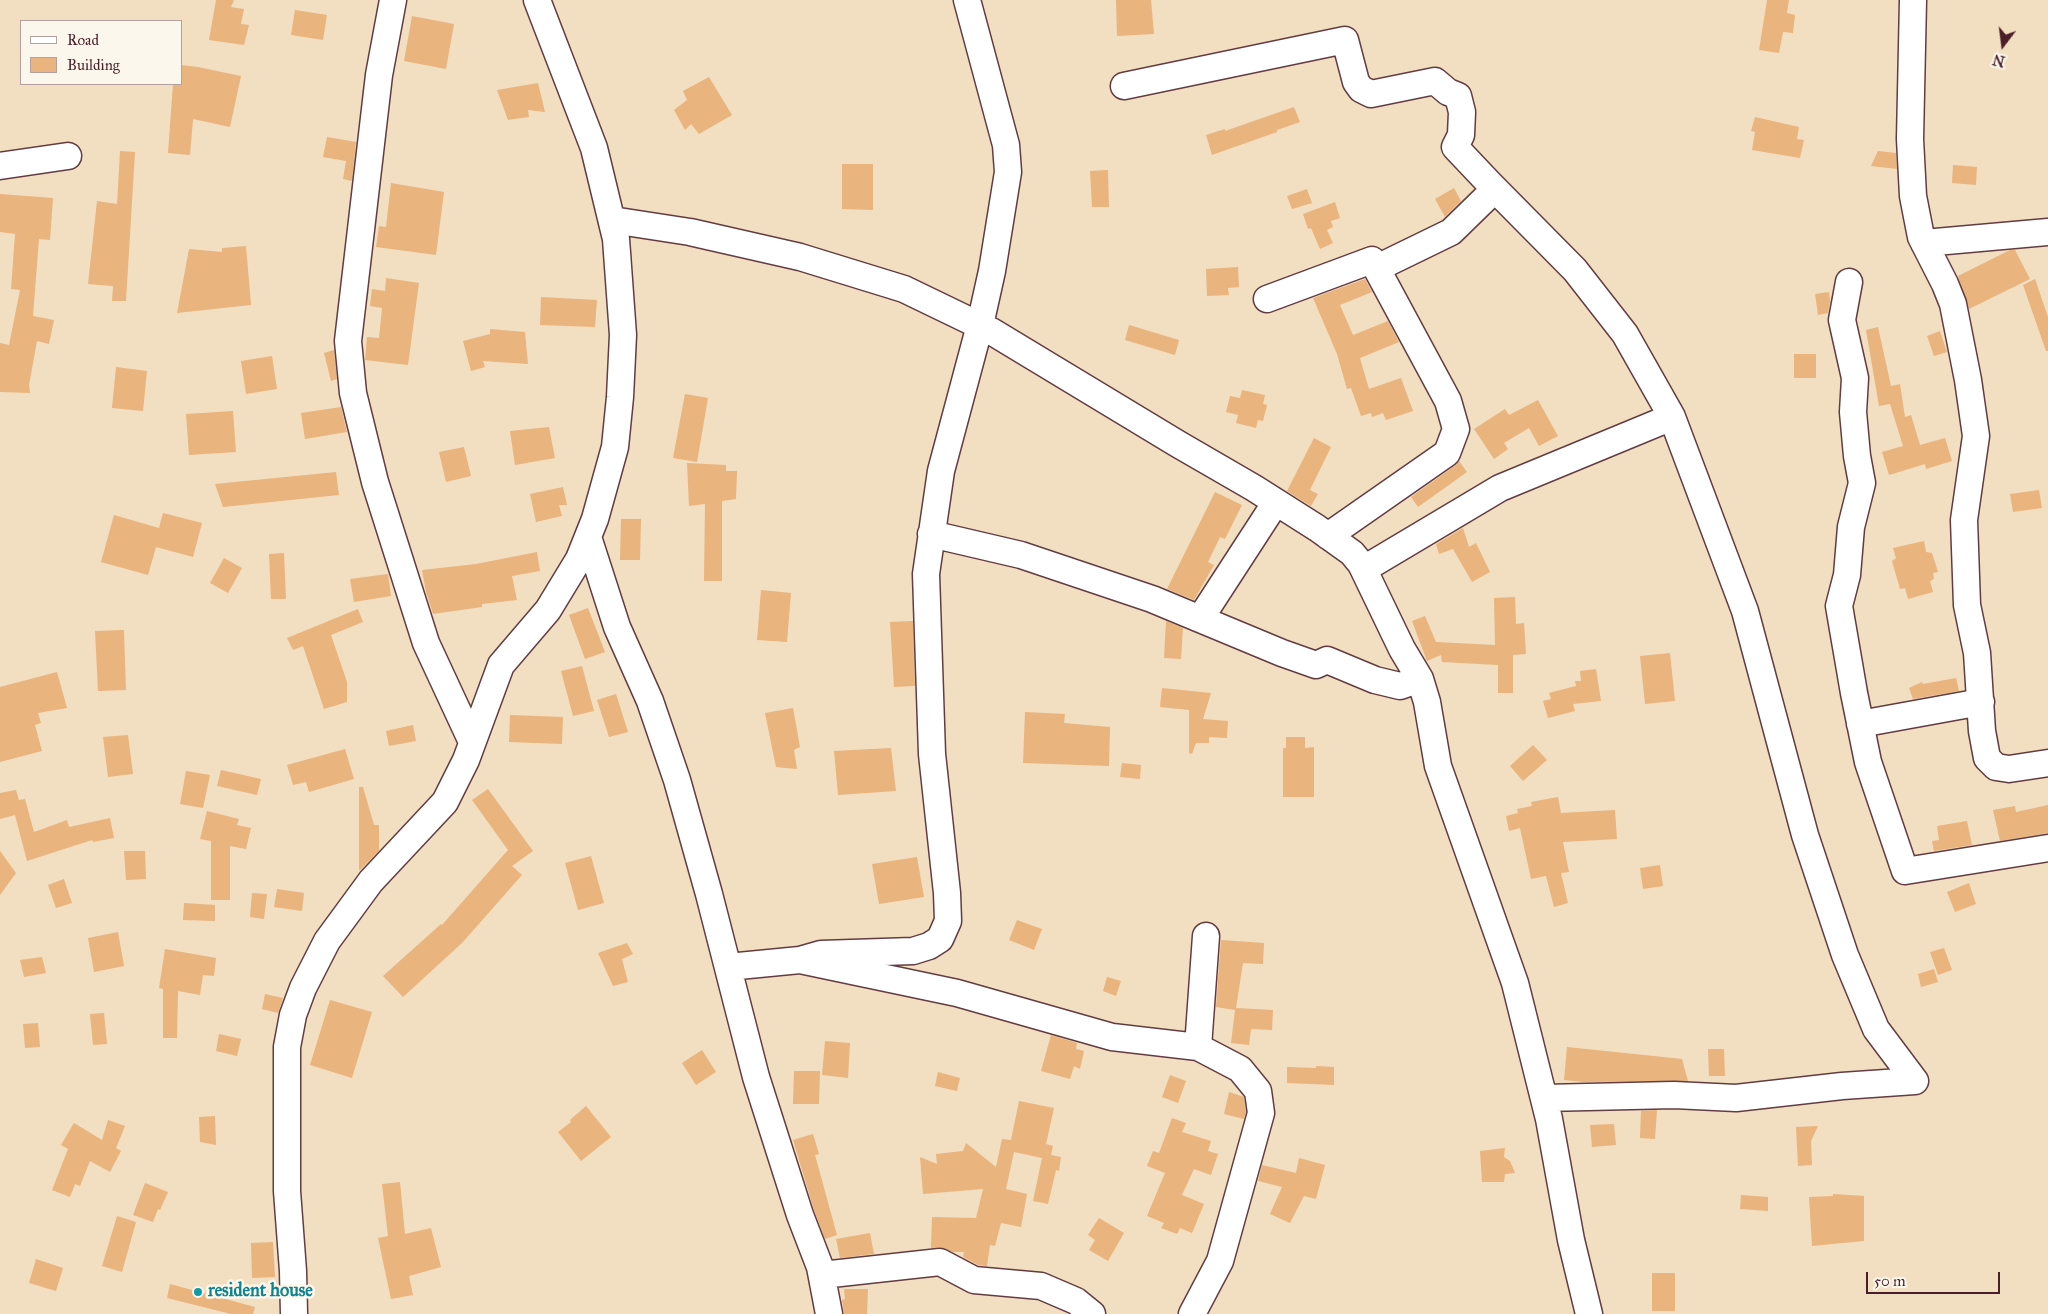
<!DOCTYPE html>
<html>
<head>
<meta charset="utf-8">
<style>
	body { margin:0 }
	#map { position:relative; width:2048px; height:1314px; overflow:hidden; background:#f2dec0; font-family:"IM FELL Great Primer",serif }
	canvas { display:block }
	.legend { position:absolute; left:20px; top:20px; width:162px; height:65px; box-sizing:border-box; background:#fbf7ec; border:1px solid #b4a19f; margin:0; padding:6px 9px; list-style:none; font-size:15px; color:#4a1f2b }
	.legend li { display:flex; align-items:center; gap:10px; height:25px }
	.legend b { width:25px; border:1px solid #b4a19f }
	.north { position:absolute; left:1978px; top:20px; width:50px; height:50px; -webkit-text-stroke:4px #fbf7ec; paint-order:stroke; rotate:195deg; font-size:14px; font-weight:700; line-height:20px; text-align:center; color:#4a1f2b }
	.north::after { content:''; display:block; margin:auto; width:18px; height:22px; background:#4a1f2b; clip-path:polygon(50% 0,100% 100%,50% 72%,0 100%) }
	.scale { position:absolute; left:1866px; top:1272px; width:134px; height:22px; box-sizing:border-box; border:2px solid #4a1f2b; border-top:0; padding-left:6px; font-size:15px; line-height:18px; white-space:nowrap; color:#4a1f2b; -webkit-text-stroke:4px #fbf7ec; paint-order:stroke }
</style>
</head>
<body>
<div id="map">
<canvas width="2048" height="1314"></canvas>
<ul class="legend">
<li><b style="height:6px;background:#fff"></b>Road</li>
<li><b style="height:14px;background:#e9b47d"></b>Building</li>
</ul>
<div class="north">N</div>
<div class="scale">50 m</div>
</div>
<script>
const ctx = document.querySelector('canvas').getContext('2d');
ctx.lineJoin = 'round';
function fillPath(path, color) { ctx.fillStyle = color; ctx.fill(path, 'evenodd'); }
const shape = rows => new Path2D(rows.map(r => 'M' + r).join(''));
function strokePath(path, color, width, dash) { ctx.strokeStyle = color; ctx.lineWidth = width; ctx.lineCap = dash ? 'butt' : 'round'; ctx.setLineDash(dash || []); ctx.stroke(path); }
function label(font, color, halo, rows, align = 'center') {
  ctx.font = font + ' "IM FELL Great Primer",serif'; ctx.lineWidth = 5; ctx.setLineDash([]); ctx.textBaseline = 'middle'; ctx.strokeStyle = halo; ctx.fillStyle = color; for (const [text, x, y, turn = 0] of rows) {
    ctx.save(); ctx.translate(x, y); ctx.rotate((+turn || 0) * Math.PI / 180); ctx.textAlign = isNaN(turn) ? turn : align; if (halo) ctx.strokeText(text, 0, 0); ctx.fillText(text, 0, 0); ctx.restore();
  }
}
const building = shape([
	[216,0,234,0,231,7,244,9,241,24,249,25,244,45,209,40],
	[1116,0,1151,0,1154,34,1117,36],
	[1767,0,1789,0,1787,13,1795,15,1793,33,1783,32,1779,53,1759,50],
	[295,10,327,15,323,40,291,35],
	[412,16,454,24,446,69,404,61],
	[181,65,198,67,241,76,230,127,193,119,190,155,168,153,173,84,181,84],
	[709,77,732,115,699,134,691,124,685,130,674,110,687,100,683,91],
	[538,83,545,112,528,110,529,117,508,120,497,90],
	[1294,107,1300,122,1277,130,1277,132,1212,155,1206,135,1225,129,1225,131],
	[1755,117,1799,127,1797,139,1804,140,1800,158,1752,150,1755,132,1751,131],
	[327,137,356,142,352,181,343,179,346,161,323,157],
	[120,151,135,152,126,301,112,301,113,286,88,284,97,201,117,204],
	[1878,151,1896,153,1897,169,1871,166],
	[842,164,873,164,873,210,842,209],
	[1953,165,1977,167,1976,185,1952,183],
	[1108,170,1109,207,1092,207,1090,171],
	[391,183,444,192,436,255,376,247,379,226,386,227],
	[1454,188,1461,201,1445,217,1435,199],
	[1307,189,1312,203,1292,209,1287,196],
	[0,194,53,198,50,240,39,239,33,316,54,320,49,344,37,341,29,385,30,393,0,392,0,343,9,345,20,290,11,289,15,234,0,232],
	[1335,202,1340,218,1331,221,1333,227,1327,230,1333,243,1320,249,1311,228,1308,229,1303,214],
	[246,246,251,305,177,313,189,249,222,252,222,248],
	[2010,250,2015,250,2030,279,1969,309,1958,276],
	[1238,267,1239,287,1228,288,1229,295,1207,296,1206,269],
	[386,278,419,283,408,365,365,360,367,337,379,338,382,308,370,306,372,289,385,291],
	[1365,279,1372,292,1340,305,1353,335,1388,321,1399,342,1360,358,1369,389,1401,378,1413,411,1386,420,1383,413,1372,417,1371,413,1361,416,1351,388,1347,389,1337,354,1313,298],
	[2035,279,2048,317,2048,351,2046,351,2023,285],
	[1829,292,1830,301,1828,313,1818,315,1815,294],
	[541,297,597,300,595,327,540,325],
	[1129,325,1179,340,1175,355,1125,340],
	[1878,327,1891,386,1900,384,1905,417,1911,415,1920,445,1945,438,1952,461,1926,469,1925,464,1889,475,1882,452,1903,446,1890,404,1879,406,1866,330],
	[490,329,525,332,528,364,483,361,485,367,471,371,463,341,490,334],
	[1940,331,1947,352,1934,356,1927,336],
	[334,350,337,379,331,381,324,353],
	[1794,354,1816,354,1816,378,1794,378],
	[272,356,277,389,246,394,241,361],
	[116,367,147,371,143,411,112,408],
	[1242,390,1265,395,1263,404,1267,405,1263,421,1258,420,1256,428,1236,423,1238,415,1226,412,1230,396,1240,398],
	[685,394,708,398,697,462,673,458],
	[1538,400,1558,436,1539,446,1529,428,1504,443,1508,449,1494,459,1474,429,1505,409,1509,415],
	[341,407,347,432,305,439,301,413],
	[233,411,236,452,189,455,186,414],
	[549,427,555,458,515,465,510,431],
	[1314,438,1331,447,1310,490,1318,494,1311,506,1287,491],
	[464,447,471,476,446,482,439,452],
	[1459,461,1467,472,1418,507,1411,497,1456,465],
	[687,463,726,465,726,471,737,471,736,499,722,501,722,581,704,581,705,504,689,506],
	[336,472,339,495,223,507,215,484],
	[563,487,567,505,559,505,562,516,536,522,530,494],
	[2039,490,2042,508,2013,512,2010,494],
	[1215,492,1242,505,1225,539,1220,537,1208,562,1214,565,1194,600,1167,589],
	[163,513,202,523,193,557,156,547,148,575,101,562,114,515,159,528],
	[621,519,641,519,640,560,620,560],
	[1463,528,1469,547,1476,543,1490,572,1472,582,1453,549,1439,554,1436,544],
	[1924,541,1926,552,1932,553,1938,572,1933,573,1934,579,1930,581,1933,592,1908,599,1905,588,1900,589,1892,561,1896,558,1893,548],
	[537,552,540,571,512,576,517,600,482,604,482,607,433,614,426,592,422,570,476,564],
	[284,553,286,599,271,599,269,554],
	[224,558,242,568,228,593,210,583],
	[388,574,391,596,354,602,350,579],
	[761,590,791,593,787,642,757,640],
	[1515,597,1516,624,1524,623,1526,654,1513,655,1513,693,1498,693,1498,665,1442,662,1441,655,1427,661,1412,621,1425,616,1436,642,1495,645,1494,598],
	[588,608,605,652,585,659,569,615],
	[358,609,363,622,331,635,347,682,347,702,324,709,303,646,293,650,287,638],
	[913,621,915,686,894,687,890,622],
	[1166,621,1183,628,1181,659,1164,658],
	[124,630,126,690,98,691,95,631],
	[1670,653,1675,701,1645,704,1640,656],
	[582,666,594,711,573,716,561,671],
	[1596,669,1601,701,1573,704,1575,711,1548,718,1543,701,1551,699,1549,693,1576,686,1575,681,1581,681,1580,671],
	[57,672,67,708,38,713,41,723,35,725,42,751,0,762,0,687],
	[1956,678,1959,691,1913,699,1909,688,1922,682,1923,684],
	[1162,688,1211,693,1203,719,1228,721,1227,738,1209,737,1209,743,1196,743,1192,754,1189,753,1189,710,1160,707],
	[616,694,628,732,609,737,597,700],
	[793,708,800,747,794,750,797,769,776,767,765,713],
	[1025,712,1065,714,1064,723,1110,727,1109,766,1023,763],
	[510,715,563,717,562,744,509,742],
	[413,725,416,741,389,746,386,731],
	[128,735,133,774,108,777,103,737],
	[1286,737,1305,737,1305,748,1314,747,1314,797,1283,797,1283,748,1286,748],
	[1533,745,1547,760,1523,781,1510,766],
	[891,748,896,791,838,795,834,751],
	[345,749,354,779,309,792,306,782,293,785,287,765],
	[1122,763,1141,765,1140,779,1120,777],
	[221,770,261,779,257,795,217,786],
	[186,771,210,775,203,808,180,804],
	[359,787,363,787,374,825,379,825,379,851,360,870,359,870],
	[488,789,533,851,512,866,522,875,462,943,403,997,383,976,441,924,442,925,508,850,472,800],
	[16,790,19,800,25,799,34,832,67,820,69,827,110,818,114,838,93,842,92,840,27,861,15,815,0,819,0,793],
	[1558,797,1561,813,1615,810,1617,839,1563,842,1569,872,1561,873,1568,903,1554,907,1546,876,1531,879,1520,828,1509,831,1506,816,1518,813,1517,809,1532,806,1531,802],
	[2048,805,2048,833,2000,841,1993,810,2015,806,2016,812],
	[207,811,239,819,237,825,251,828,246,849,230,846,230,900,211,900,211,841,200,839],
	[1967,821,1972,845,1934,851,1932,841,1939,840,1937,826],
	[0,851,16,873,0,895],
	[124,851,145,851,146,879,126,880],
	[591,856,604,903,578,910,565,863],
	[917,857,924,897,879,904,872,864],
	[1660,865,1663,886,1643,889,1640,868],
	[64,879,72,903,56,908,48,885],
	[1969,883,1976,904,1955,912,1947,892],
	[277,889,304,893,302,911,274,907],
	[252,893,267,894,264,919,250,917],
	[184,903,215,905,215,921,183,920],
	[1017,920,1042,929,1034,950,1009,940],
	[118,932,124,966,94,972,88,938],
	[1221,940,1264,943,1263,964,1243,963,1236,1008,1273,1010,1272,1030,1251,1029,1249,1045,1231,1043,1235,1010,1216,1007],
	[627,943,633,954,622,959,628,982,613,986,598,953],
	[1944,948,1952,970,1938,975,1930,952],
	[165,949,216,958,214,976,203,975,200,995,178,991,177,1038,163,1038,163,989,159,988],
	[42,957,46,973,24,977,20,960],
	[1934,969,1938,982,1921,987,1918,974],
	[1107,977,1121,981,1116,996,1103,991],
	[265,994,283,998,278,1013,262,1009],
	[330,1000,372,1012,352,1078,310,1065],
	[104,1013,107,1044,93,1045,90,1014],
	[38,1023,40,1047,25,1048,23,1024],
	[219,1034,241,1039,237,1056,216,1051],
	[1051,1035,1077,1043,1076,1049,1084,1051,1080,1069,1074,1066,1070,1079,1041,1071],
	[825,1041,850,1043,848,1078,822,1075],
	[1567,1047,1682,1059,1688,1081,1584,1082,1564,1080],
	[1708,1049,1724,1049,1725,1076,1709,1076],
	[702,1050,716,1072,696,1085,682,1063],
	[1316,1066,1334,1067,1334,1085,1287,1083,1287,1067,1316,1068],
	[794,1071,820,1071,819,1104,793,1104],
	[938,1072,960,1078,957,1091,935,1086],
	[1170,1075,1186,1081,1178,1103,1162,1097],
	[1229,1092,1244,1097,1246,1112,1244,1119,1224,1114],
	[1019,1101,1054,1108,1046,1144,1053,1146,1051,1155,1061,1157,1059,1171,1056,1170,1048,1204,1033,1201,1042,1158,1014,1152,1006,1189,1027,1194,1021,1227,1001,1223,995,1246,990,1245,987,1266,978,1265,963,1257,964,1252,953,1252,939,1247,931,1248,932,1217,976,1218,983,1189,923,1194,920,1157,937,1164,936,1154,963,1151,966,1143,996,1167,1002,1139,1011,1140],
	[586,1106,611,1137,581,1161,558,1132,571,1122,570,1120],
	[1657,1110,1655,1139,1640,1138,1641,1111],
	[215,1116,216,1145,200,1142,199,1117],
	[1172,1118,1186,1123,1182,1132,1211,1141,1208,1151,1218,1154,1211,1175,1194,1169,1182,1195,1204,1204,1192,1233,1180,1228,1177,1234,1161,1228,1164,1223,1147,1216,1165,1173,1147,1166,1153,1151,1159,1153],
	[108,1120,125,1126,116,1148,121,1151,110,1172,90,1161,80,1186,75,1184,70,1197,52,1190,68,1149,61,1145,74,1123,102,1140],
	[1614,1124,1616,1145,1592,1147,1590,1125],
	[1818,1126,1811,1141,1812,1165,1798,1166,1796,1127],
	[813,1134,819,1154,815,1155,837,1235,825,1239,814,1210,793,1140],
	[1505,1148,1504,1157,1510,1161,1515,1173,1505,1174,1504,1182,1482,1182,1480,1151],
	[1299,1158,1325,1165,1316,1199,1304,1196,1290,1223,1270,1214,1282,1187,1258,1181,1262,1165,1296,1173],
	[400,1182,405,1234,431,1228,441,1267,409,1276,413,1295,391,1299,378,1238,388,1236,382,1184],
	[145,1183,168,1192,160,1210,158,1209,153,1222,133,1215],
	[1833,1194,1864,1196,1864,1241,1812,1246,1809,1197,1833,1196],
	[1741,1195,1768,1197,1768,1211,1740,1209],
	[117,1216,136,1222,122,1272,102,1266],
	[1099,1218,1124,1233,1108,1261,1089,1250,1095,1240,1088,1235],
	[870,1233,874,1254,840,1258,836,1239],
	[273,1242,275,1277,252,1278,251,1243],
	[36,1259,63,1268,56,1291,29,1283],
	[1652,1273,1675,1273,1675,1311,1652,1311],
	[170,1284,255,1307,253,1314,231,1314,167,1298],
	[844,1289,868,1289,867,1314,844,1314,842,1300,845,1299]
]);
const minor = shape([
	[393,0,379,75,348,341,353,393,375,482,426,643,472,742],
	[1913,0,1910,139,1913,196,1921,237,1945,284,1953,304,1968,380,1976,436,1964,520,1967,605,1977,653,1982,731,1987,758,1996,767,2009,769,2048,763],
	[1124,86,1345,40,1356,82,1361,89,1371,94,1435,81,1448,92,1458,96,1462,112,1461,135,1455,147,1490,184,1492,192,1451,232,1377,268],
	[0,166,68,156],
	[1490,184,1575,270,1625,334,1672,417,1745,611,1805,835,1845,955,1876,1029,1915,1081],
	[612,220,690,232,800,257,904,289,991,331,1178,444,1254,488,1317,528,1352,553,1361,564,1402,649,1420,679,1427,702,1438,766,1515,983,1549,1119,1571,1240,1589,1314],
	[1924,243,2048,232],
	[1849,282,1842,320,1855,378,1853,412,1857,456,1862,483,1851,527,1847,575,1839,606,1854,693,1868,762,1905,871,2048,848],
	[1267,299,1372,260,1448,401,1456,429,1447,453,1328,536],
	[931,534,1021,555,1152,599,1282,653,1316,665,1327,660,1375,680,1400,686,1420,679],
	[588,537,617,627,650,701,677,780,709,894,756,1077,800,1215,820,1267,829,1314],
	[1364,569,1500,488,1672,417],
	[1200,619,1276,502],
	[1860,724,1981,702],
	[800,960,821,954,913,951,929,946,940,939,948,921,947,893,932,754,926,574,941,471,980,325,992,271,1008,172,1006,145,967,0],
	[728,967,800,960,957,993,1112,1037,1198,1047,1240,1069,1258,1091,1261,1113,1220,1261,1192,1314],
	[1198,1047,1206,936],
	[1544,1098,1674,1095,1736,1098,1842,1086,1915,1081],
	[822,1275,940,1262,974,1280,1041,1286,1076,1301,1092,1314],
	[294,1314,293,1271,287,1191,287,1047,293,1015,303,988,327,941,371,881,445,802,466,760,501,665,548,610,579,559,595,519,615,447,620,397,623,335,616,239,594,148,537,0]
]);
const markers = [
	[198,1292,5,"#0f9aa8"]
];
const cultureNames = [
	["resident house",208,1292]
];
fillPath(building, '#e9b47d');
strokePath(minor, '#633c41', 29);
strokePath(minor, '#fff', 26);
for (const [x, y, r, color] of markers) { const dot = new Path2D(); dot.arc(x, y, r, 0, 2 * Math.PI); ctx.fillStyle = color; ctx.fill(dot); strokePath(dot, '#fbf7ec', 2); }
label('bold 18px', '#0d838f', '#fbf7ec', cultureNames, 'left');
</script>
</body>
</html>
